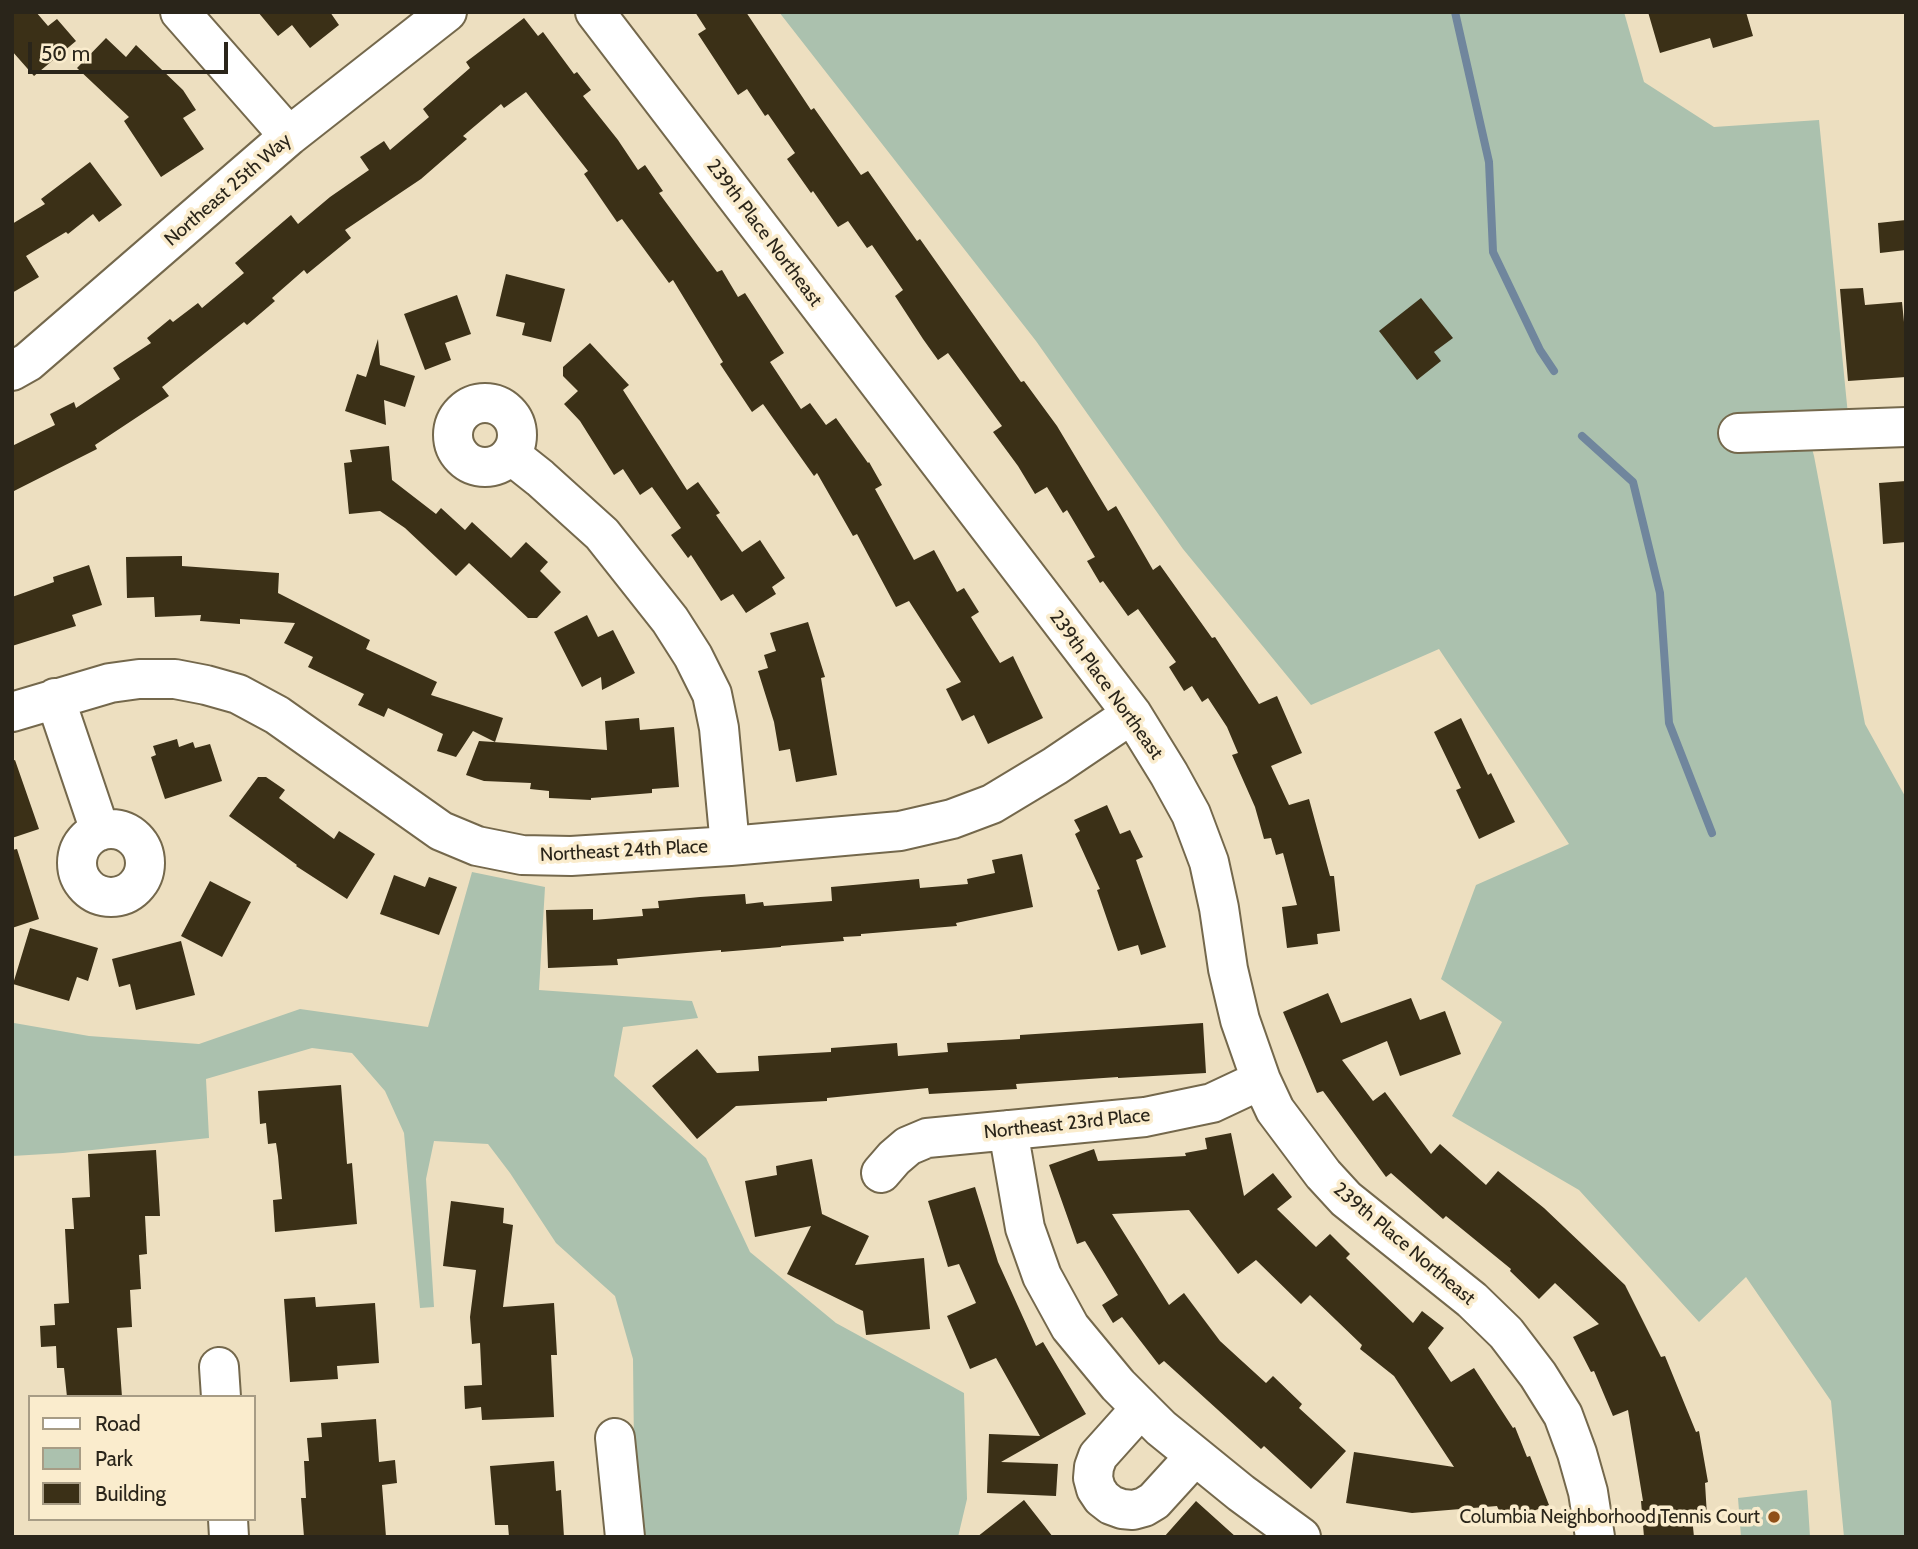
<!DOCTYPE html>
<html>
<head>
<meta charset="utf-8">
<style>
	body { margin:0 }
	#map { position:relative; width:1918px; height:1549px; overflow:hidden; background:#eddfc0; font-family:Cabin,sans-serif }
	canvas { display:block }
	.frame { position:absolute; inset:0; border:14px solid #2a251a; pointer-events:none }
	.legend { position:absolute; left:28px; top:1395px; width:228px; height:126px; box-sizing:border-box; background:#faeccd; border:2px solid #a79c85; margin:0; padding:9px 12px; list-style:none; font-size:21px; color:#2a251a }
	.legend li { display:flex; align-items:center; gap:14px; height:35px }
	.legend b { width:35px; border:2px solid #a79c85 }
	.scale { position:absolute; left:28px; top:42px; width:200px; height:32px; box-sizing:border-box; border:4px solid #2a251a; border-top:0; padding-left:9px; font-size:21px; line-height:24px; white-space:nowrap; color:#2a251a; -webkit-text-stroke:5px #faeccd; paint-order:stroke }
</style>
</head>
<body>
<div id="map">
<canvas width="1918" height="1549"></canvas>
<div class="frame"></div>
<ul class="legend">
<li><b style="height:9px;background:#fff"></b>Road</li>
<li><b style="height:19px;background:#abc1ae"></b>Park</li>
<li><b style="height:19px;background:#3b3017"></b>Building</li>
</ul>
<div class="scale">50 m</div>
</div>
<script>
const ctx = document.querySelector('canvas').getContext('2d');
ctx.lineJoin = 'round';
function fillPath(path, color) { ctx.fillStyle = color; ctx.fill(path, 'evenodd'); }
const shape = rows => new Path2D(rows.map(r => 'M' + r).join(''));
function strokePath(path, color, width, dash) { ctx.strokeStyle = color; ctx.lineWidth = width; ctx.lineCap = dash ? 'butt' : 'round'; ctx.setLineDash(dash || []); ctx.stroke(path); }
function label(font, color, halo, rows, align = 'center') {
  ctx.font = font + ' Cabin,sans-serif'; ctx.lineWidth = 7; ctx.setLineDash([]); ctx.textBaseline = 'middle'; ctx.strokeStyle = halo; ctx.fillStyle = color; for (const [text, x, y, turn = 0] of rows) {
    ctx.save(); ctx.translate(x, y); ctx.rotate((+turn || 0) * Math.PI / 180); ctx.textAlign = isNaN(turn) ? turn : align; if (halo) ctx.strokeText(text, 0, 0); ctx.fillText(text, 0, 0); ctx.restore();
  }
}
const green = shape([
	[779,12,1624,12,1644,82,1714,127,1819,120,1848,415,1804,419,1814,456,1865,724,1906,798,1906,1537,1844,1537,1831,1401,1746,1277,1699,1322,1579,1190,1452,1116,1502,1022,1441,979,1476,885,1569,844,1439,649,1311,705,1183,549,1036,341],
	[472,872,545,887,539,990,692,1001,698,1018,623,1027,614,1076,706,1158,750,1252,836,1323,964,1393,967,1499,958,1537,640,1537,634,1449,633,1359,615,1296,556,1243,510,1173,488,1144,434,1141,426,1179,434,1307,420,1308,404,1133,385,1091,352,1053,312,1048,206,1079,209,1138,63,1153,12,1156,12,1021,14,1023,89,1036,199,1044,300,1009,428,1027],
	[1807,1490,1810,1537,1741,1537,1738,1498]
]);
const stream = shape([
	[1455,12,1489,162,1493,252,1540,350,1554,371],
	[1582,436,1633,482,1660,593,1669,723,1712,833]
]);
const building = shape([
	[12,12,36,12,48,26,57,19,76,41,34,76,12,51],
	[258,12,330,12,339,25,310,48,292,25,278,36],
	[695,12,746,12,811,110,814,108,861,175,868,171,917,241,920,239,1021,382,1024,381,1057,426,1108,511,1116,506,1153,570,1160,565,1212,638,1215,637,1259,704,1277,696,1302,753,1271,766,1289,805,1309,799,1330,876,1334,876,1340,931,1317,934,1318,944,1287,948,1282,907,1297,905,1283,853,1276,855,1271,838,1264,839,1255,807,1232,755,1238,753,1227,727,1208,698,1202,702,1192,686,1184,691,1169,667,1176,662,1138,609,1128,616,1103,581,1100,583,1087,561,1095,557,1067,510,1063,513,1047,487,1035,494,1018,466,993,432,1002,426,948,353,938,360,923,339,895,296,903,290,872,245,867,248,848,221,838,227,813,191,811,193,787,159,795,153,768,114,765,116,747,89,738,95,698,34,706,29],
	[1648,12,1746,12,1753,36,1713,48,1710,38,1660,53],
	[524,18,538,36,543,32,574,74,577,72,591,90,583,96,618,140,638,170,645,165,663,191,659,193,717,272,722,270,738,297,745,293,784,353,770,362,801,409,810,403,826,425,836,418,868,463,869,462,882,485,875,489,914,560,934,550,957,592,964,588,979,612,971,617,1000,663,1013,656,1043,718,988,744,974,715,962,721,946,689,961,682,909,601,896,607,857,534,853,536,817,473,814,476,763,404,752,412,720,364,723,362,673,280,669,283,622,219,617,222,584,174,588,171,526,92,504,108,501,104,463,136,467,139,421,179,345,230,351,238,307,274,304,270,272,298,275,301,247,325,244,322,162,387,169,396,95,445,97,449,12,492,12,446,55,425,50,414,74,402,76,408,120,379,113,368,151,343,147,338,170,319,173,322,198,303,202,308,244,273,235,263,291,215,298,224,330,197,369,170,360,157,384,141,390,150,429,117,423,109,470,68,466,62],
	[106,38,126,57,136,45,183,90,196,110,183,118,204,149,161,177,124,121,129,117,77,68],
	[90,162,122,205,99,222,93,214,68,234,66,232,26,256,39,277,12,293,12,224,45,204,41,199],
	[1906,220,1906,250,1880,253,1878,223],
	[506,274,565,289,551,342,522,335,525,323,496,316],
	[1863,288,1865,305,1902,302,1906,342,1906,377,1848,381,1840,289],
	[457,295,471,334,445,343,451,360,425,370,404,314],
	[1421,298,1453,338,1434,352,1441,361,1417,380,1379,331],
	[378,339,380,365,415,376,405,407,384,400,386,425,345,411,357,374,366,377],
	[590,343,629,385,623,390,687,490,698,482,720,513,716,515,742,552,760,540,785,578,772,587,776,594,746,613,733,594,721,601,691,555,688,558,671,535,681,528,652,487,640,495,623,469,614,475,580,421,564,404,578,391,563,376,563,367],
	[389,446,392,480,436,514,441,508,465,530,472,522,511,558,526,542,548,562,540,571,561,592,537,618,528,618,469,563,456,576,405,528,380,511,349,514,344,463,352,462,350,450],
	[1906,481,1906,542,1883,544,1879,483],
	[182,556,182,566,279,573,278,593,370,640,366,649,437,682,431,695,503,718,495,742,473,731,456,757,437,751,443,734,388,708,384,717,358,705,364,694,308,667,313,657,284,643,295,623,240,619,240,624,200,621,201,615,155,617,154,597,127,598,126,557],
	[89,565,102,605,72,615,76,626,12,646,12,597,54,582,53,577],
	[587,615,598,637,613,630,635,673,602,690,601,677,582,687,554,632],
	[808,622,825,677,821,678,837,775,796,782,790,749,779,751,774,722,758,671,768,668,764,655,776,651,770,633],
	[639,718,640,730,674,727,679,787,652,789,652,793,591,798,591,800,549,798,549,791,530,789,531,783,484,781,466,775,479,741,607,750,605,721],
	[1461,718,1488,775,1491,773,1515,822,1479,839,1456,790,1461,788,1434,732],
	[177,739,179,747,193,742,195,748,210,744,222,781,165,799,151,757,156,755,153,746],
	[15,760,39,829,12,838,12,761],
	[258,777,266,777,285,790,279,798,334,839,339,831,375,854,347,899,296,866,297,865,229,816],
	[1107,805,1120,834,1130,830,1143,857,1136,860,1166,947,1141,955,1138,945,1118,951,1097,890,1100,889,1075,834,1080,831,1074,820],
	[17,849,39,919,12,928,12,850],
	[1022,854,1033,907,956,923,957,926,861,934,861,936,843,937,844,941,781,946,781,947,721,952,721,950,617,959,618,965,548,968,546,910,593,909,593,920,643,916,642,909,659,908,658,901,700,897,745,894,746,904,763,902,764,906,832,901,831,887,919,879,920,888,968,884,967,879,995,873,992,860],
	[394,875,425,887,429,877,457,887,439,935,380,914],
	[210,881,251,902,222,957,181,936],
	[30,928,98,948,88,981,77,977,69,1001,13,984],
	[181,941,195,995,136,1010,130,984,119,987,112,959],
	[1328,993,1341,1023,1411,998,1420,1020,1445,1011,1461,1054,1400,1076,1387,1041,1342,1060,1373,1101,1385,1092,1431,1154,1440,1144,1486,1185,1498,1171,1544,1208,1625,1285,1661,1357,1665,1356,1696,1432,1699,1431,1708,1482,1705,1483,1707,1516,1692,1517,1694,1537,1644,1537,1641,1501,1643,1501,1628,1410,1613,1416,1594,1371,1591,1372,1573,1337,1599,1324,1555,1283,1539,1299,1510,1271,1511,1269,1446,1216,1443,1219,1391,1173,1386,1177,1323,1091,1317,1093,1283,1012],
	[1203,1023,1206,1073,1118,1078,1118,1077,1016,1084,1017,1089,929,1094,928,1088,827,1098,827,1101,736,1106,697,1139,652,1086,697,1049,717,1073,759,1071,758,1056,831,1052,831,1048,897,1043,898,1056,948,1052,947,1043,1020,1039,1020,1035],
	[341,1085,347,1164,352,1163,357,1224,275,1232,273,1200,282,1199,278,1156,276,1143,268,1144,266,1123,260,1124,258,1091],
	[1231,1133,1244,1196,1273,1173,1292,1197,1277,1209,1316,1247,1330,1234,1350,1254,1346,1258,1413,1323,1422,1311,1444,1328,1428,1348,1451,1382,1474,1368,1513,1428,1515,1427,1527,1457,1530,1456,1549,1505,1504,1522,1497,1506,1412,1513,1346,1503,1354,1452,1454,1467,1394,1376,1360,1349,1362,1345,1310,1295,1301,1304,1256,1260,1238,1274,1189,1210,1112,1214,1169,1305,1184,1293,1220,1341,1266,1383,1273,1376,1302,1404,1299,1408,1346,1451,1311,1489,1264,1446,1261,1449,1164,1361,1159,1365,1122,1317,1113,1323,1102,1305,1118,1295,1085,1241,1077,1244,1049,1165,1094,1149,1098,1161,1186,1156,1185,1153,1207,1149,1205,1138],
	[156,1150,160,1216,145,1216,147,1254,139,1255,141,1289,130,1290,132,1327,117,1328,122,1397,67,1397,64,1368,57,1368,56,1346,41,1347,40,1326,55,1325,54,1304,69,1303,65,1229,74,1229,72,1198,90,1197,88,1154],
	[812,1159,822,1214,869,1236,855,1265,924,1258,930,1329,866,1335,863,1311,787,1274,811,1226,755,1237,745,1181,777,1175,776,1166],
	[975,1187,998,1262,1036,1346,1043,1342,1086,1414,1001,1462,1058,1464,1056,1496,987,1493,989,1434,1040,1436,996,1358,970,1369,947,1316,976,1303,959,1264,948,1267,928,1201],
	[451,1201,504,1208,503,1223,513,1225,503,1307,554,1303,557,1355,551,1355,554,1417,482,1420,481,1407,465,1409,464,1386,482,1385,480,1343,472,1344,470,1317,476,1270,443,1266],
	[315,1297,316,1307,375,1303,379,1363,337,1366,338,1379,290,1382,284,1299],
	[376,1419,379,1462,395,1460,397,1483,382,1485,386,1537,304,1537,301,1498,306,1498,304,1461,309,1461,307,1438,322,1437,321,1423],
	[554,1461,556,1491,561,1490,564,1537,509,1537,508,1525,495,1525,490,1466],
	[1024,1500,1053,1537,977,1537],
	[1196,1501,1236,1537,1164,1537]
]);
const minor = shape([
	[180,12,289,136],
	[595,12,1132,714,1169,774,1191,814,1209,862,1219,908,1228,969,1240,1020,1261,1080,1275,1110,1323,1174,1346,1199,1472,1300,1506,1333,1538,1375,1563,1415,1577,1453,1588,1492,1595,1537],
	[12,371,28,362,289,136,447,12],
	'453 435a32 32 0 1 1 64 0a32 32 0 1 1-64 0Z',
	[1738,433,1906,427],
	[511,455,540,478,602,534,670,620,693,656,712,694,719,728,730,846],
	[55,698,100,831],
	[12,712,110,683,139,679,175,679,206,685,238,694,277,715,441,831,477,846,522,855,571,856,730,846,900,831,952,819,992,804,1055,766,1132,714],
	'77 863a34 34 0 1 1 68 0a34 34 0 1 1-68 0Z',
	[1008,1130,1025,1228,1042,1276,1070,1327,1118,1385,1161,1428,1241,1493,1301,1537],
	[881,1173,894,1158,908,1146,927,1138,1145,1117,1212,1103,1261,1080],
	[219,1367,221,1397],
	[1141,1408,1098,1456,1094,1467,1093,1478,1096,1489,1102,1498,1111,1505,1122,1509,1133,1510,1144,1507,1154,1501,1195,1456],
	[615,1438,625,1537],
	[228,1519,229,1537]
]);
const markers = [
	[1774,1517,7,"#905018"]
];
const streetNames = [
	["Northeast 25th Way",228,190,-41],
	["239th Place Northeast",764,233,53],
	["239th Place Northeast",1106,685,54],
	["Northeast 24th Place",624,851,-3],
	["Northeast 23rd Place",1067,1124,-6],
	["239th Place Northeast",1404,1244,40]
];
const poiNames = [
	["Columbia Neighborhood Tennis Court",1760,1517]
];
fillPath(green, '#abc1ae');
strokePath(stream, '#70869d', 8);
fillPath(building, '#3b3017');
strokePath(minor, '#74684c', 42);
strokePath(minor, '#fff', 38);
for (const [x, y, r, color] of markers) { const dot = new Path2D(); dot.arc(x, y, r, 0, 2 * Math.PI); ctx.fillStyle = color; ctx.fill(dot); strokePath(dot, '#faeccd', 2.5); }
label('19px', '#2a251a', '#faeccd', streetNames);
label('19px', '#2a251a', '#faeccd', poiNames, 'right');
</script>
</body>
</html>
